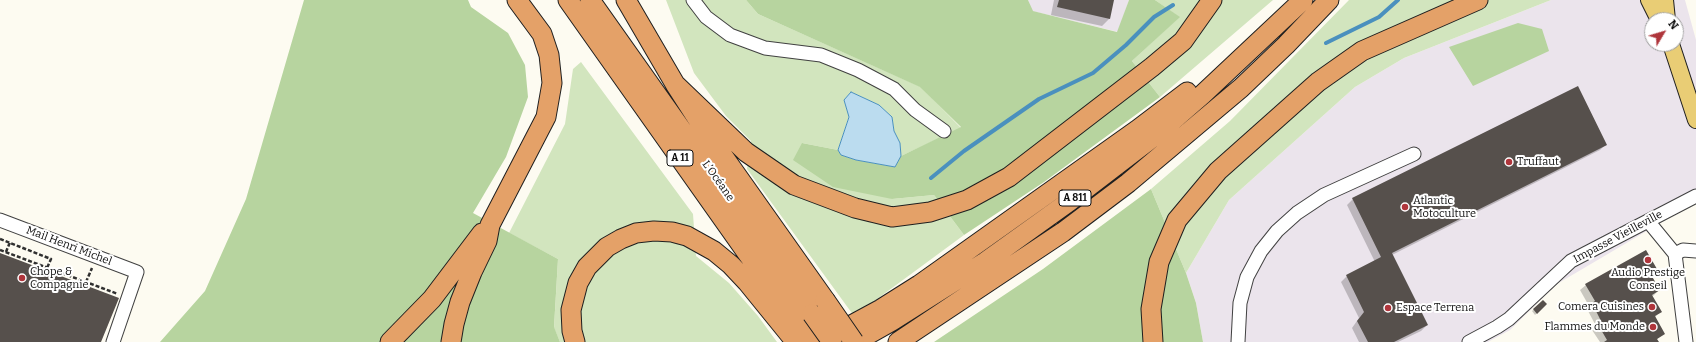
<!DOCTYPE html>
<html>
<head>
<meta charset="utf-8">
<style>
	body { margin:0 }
	#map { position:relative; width:1696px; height:342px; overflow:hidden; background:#fdfbf1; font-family:Bitter,serif }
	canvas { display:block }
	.north { position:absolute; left:1644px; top:12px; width:40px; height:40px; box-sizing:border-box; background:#fff; border:1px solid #9f9f9f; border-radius:50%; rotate:52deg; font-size:11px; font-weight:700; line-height:16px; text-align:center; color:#0e0e0e }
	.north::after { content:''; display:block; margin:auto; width:14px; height:18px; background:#af353b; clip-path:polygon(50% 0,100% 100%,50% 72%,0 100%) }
</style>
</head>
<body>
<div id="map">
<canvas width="1696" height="342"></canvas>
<div class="north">N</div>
</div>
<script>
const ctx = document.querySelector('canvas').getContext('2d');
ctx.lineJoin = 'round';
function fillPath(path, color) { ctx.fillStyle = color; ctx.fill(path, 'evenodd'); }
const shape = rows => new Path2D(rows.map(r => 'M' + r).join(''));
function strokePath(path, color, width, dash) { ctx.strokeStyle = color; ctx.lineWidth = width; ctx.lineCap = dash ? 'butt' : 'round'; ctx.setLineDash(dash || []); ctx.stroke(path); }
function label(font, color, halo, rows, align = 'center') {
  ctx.font = font + ' Bitter,serif'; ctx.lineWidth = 4; ctx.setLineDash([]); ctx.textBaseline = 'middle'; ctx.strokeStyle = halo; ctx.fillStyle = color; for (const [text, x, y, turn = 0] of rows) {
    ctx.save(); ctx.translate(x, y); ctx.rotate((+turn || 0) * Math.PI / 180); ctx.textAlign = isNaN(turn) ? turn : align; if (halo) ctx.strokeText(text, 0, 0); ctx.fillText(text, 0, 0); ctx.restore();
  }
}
const industrial = shape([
	[1028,0,1129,0,1118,32,1032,11],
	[1551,0,1685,0,1696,40,1696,202,1557,284,1510,330,1488,342,1203,342,1196,303,1186,273,1229,200,1355,87,1404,58],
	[1652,20,1676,20,1676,44,1652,44]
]);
const green = shape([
	[666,0,746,0,758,14,921,87,961,128,901,156,900,143,894,131,892,117,879,105,851,92,844,100,849,116,838,150,802,143,892,199,934,195,964,235,854,316,747,169,751,141,726,116,694,73],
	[1155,0,1273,0,1160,97,1132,61,1179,17],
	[1349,0,1551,0,1404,58,1355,87,1229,200,1186,273,1151,189,1230,121],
	[581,62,693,214,696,256,729,283,758,316,777,342,560,342,554,328,558,259,509,233,565,124,573,69]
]);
const forest = shape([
	[304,0,468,0,471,7,508,33,525,65,528,97,506,157,473,213,558,259,554,327,560,342,160,342,205,291,246,199],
	[746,0,1028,0,1033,11,1117,32,1129,0,1155,0,1180,17,1132,61,1160,97,1044,182,964,235,934,195,892,199,833,187,793,160,802,143,838,150,841,155,856,160,895,167,901,156,961,127,920,87,758,14],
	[1518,23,1542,29,1549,51,1473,86,1449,47],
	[1151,189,1186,273,1196,303,1203,342,934,342,1043,269]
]);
const water = shape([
	[851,92,879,105,892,117,894,131,900,143,901,156,895,167,856,160,841,155,838,150,849,117,844,100,851,92]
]);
const shadow = shape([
	[1054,0,1113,0,1109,19,1102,26,1051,15],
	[1606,144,1600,150,1392,255,1427,325,1421,331,1398,342,1359,342,1352,328,1359,318,1341,282,1347,276,1375,262,1347,205,1353,199],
	[1656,269,1650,274,1659,290,1652,297,1660,312,1654,318,1663,334,1656,340,1657,342,1600,342,1592,330,1596,326,1587,309,1589,306,1580,290,1586,285],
	[1543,301,1546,304,1535,315,1532,311]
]);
const stream = shape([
	[1326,43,1379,17,1398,0],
	[931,178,964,151,1039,99,1093,73,1126,45,1154,17,1173,5]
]);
const building = shape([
	[1059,0,1114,0,1110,19,1057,7],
	[1578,86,1607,145,1392,253,1428,325,1394,342,1368,342,1357,321,1364,312,1346,275,1381,257,1352,198],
	[1646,250,1657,269,1650,273,1660,290,1652,295,1662,312,1655,316,1665,334,1657,339,1659,342,1604,342,1607,340,1597,323,1601,321,1592,303,1595,301,1585,284],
	[0,253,119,298,101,342,0,342],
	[1543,300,1547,304,1537,314,1533,309]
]);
const path = shape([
	[0,239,51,259,47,268],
	[0,250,118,294],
	[6,252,10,242],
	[86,282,92,268]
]);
const minor = shape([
	[693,0,706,17,730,35,765,48,821,55,858,70,894,89,915,110,944,131],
	[0,220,137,272,113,342],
	[1648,221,1675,254,1686,342],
	[1675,254,1683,250,1696,251],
	[1238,342,1240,303,1247,277,1261,251,1277,231,1297,213,1324,195,1414,154],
	[1469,342,1497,327,1509,319,1571,261,1696,196]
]);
const major = shape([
	[1649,0,1659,20],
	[1665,0,1667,20],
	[1671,44,1696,120]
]);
const highway = shape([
	[568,0,810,342],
	[590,0,812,314],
	[626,0,675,84,704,129,825,300],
	[675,84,746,152,794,185,855,208,892,217,930,212,967,200,1009,177,1152,67,1183,41,1212,0],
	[390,342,432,299,482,233],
	[451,342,454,324,460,302,472,272,487,241,490,225,546,117,552,83,549,55,542,34,517,0],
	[575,342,572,331,571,310,578,283,587,267,607,247,621,239,636,233,654,231,672,232,687,236,714,251,731,265,747,282,790,335,801,342],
	[820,342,881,309,919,285,1137,130,1187,92],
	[855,342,892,321,985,262,1070,201,1156,135,1202,95,1303,0],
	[898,342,1063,232,1128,183,1241,88,1286,45,1329,0],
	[1153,342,1151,309,1159,262,1177,220,1218,171,1318,82,1362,51,1478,0]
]);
const highwayBridge = shape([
	[825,300,854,342],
	[812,314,832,342]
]);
const markers = [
	[1509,162,4,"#af353b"],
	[1405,207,4,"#af353b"],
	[1648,260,4,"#af353b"],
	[22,278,4,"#af353b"],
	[1652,307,4,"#af353b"],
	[1388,308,4,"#af353b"],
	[1653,327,4,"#af353b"]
];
const shields = [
	[680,158,26],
	[1075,198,32]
];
const shieldNames = [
	["A 11",680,158],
	["A 811",1075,198]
];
const poiNames = [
	["Truffaut",1517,162],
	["Atlantic",1413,201],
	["Motoculture",1413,214],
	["Chope &",30,272],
	["Compagnie",30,285],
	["Audio Prestige",1648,273,"center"],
	["Conseil",1648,286,"center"],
	["Comera Cuisines",1644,307,"right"],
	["Espace Terrena",1396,308],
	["Flammes du Monde",1645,327,"right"]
];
const streetNames = [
	["L’Océane",718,181,55],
	["Impasse Vieilleville",1618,237,-28],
	["Mail Henri Michel",69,246,21]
];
fillPath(industrial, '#ebe4ec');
fillPath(green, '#d2e5be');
fillPath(forest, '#b7d49f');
fillPath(water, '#bbdcef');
strokePath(water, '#4a90be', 1);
fillPath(shadow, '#0003');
strokePath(stream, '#4a90be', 4);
fillPath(building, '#56504c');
strokePath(minor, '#414141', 15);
strokePath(major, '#1f1f1f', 18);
strokePath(highway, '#1f1f1f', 21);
strokePath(path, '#303030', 2.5, [4, 2]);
strokePath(minor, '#fff', 13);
strokePath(major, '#e9cd75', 16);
strokePath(highway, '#e4a168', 19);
strokePath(highwayBridge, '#1f1f1f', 21, []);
strokePath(highwayBridge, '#e4a168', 19);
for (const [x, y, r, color] of markers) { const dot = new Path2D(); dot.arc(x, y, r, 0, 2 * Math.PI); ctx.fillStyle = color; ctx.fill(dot); strokePath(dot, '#fff', 1.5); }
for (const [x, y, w] of shields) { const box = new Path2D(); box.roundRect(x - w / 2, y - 8, w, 16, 3); ctx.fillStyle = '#fff'; ctx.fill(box); strokePath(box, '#0e0e0e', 1); }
label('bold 10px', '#0e0e0e', null, shieldNames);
label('11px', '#0e0e0e', '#fff', poiNames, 'left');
label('11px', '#0e0e0e', '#fff', streetNames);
</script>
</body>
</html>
